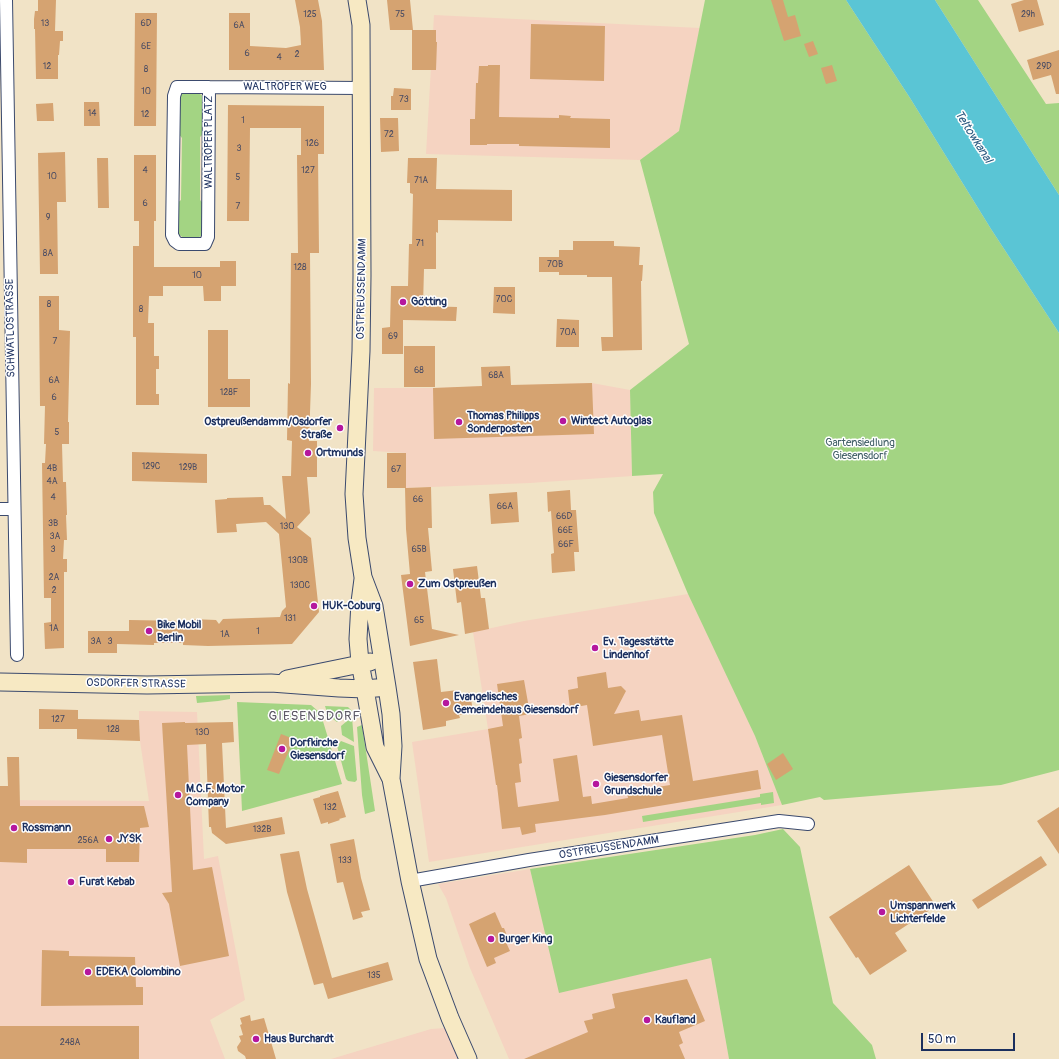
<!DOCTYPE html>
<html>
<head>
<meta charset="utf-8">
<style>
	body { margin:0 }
	#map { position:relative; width:1059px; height:1059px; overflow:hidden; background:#f1e3c6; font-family:Pangolin,sans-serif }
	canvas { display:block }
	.scale { position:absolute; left:921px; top:1033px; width:94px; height:18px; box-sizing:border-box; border:2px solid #1b2f5e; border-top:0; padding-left:5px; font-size:12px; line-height:14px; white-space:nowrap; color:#1b2f5e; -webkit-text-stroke:3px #fff; paint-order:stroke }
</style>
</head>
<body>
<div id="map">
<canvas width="1059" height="1059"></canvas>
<div class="scale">50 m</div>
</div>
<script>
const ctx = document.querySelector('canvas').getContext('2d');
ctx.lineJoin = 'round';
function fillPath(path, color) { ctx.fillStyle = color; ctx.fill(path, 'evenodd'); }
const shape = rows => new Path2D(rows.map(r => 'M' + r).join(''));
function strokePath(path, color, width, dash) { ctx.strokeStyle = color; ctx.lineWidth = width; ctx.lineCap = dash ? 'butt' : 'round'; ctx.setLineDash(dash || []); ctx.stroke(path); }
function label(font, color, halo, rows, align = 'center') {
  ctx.font = font + ' Pangolin,sans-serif'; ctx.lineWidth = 3; ctx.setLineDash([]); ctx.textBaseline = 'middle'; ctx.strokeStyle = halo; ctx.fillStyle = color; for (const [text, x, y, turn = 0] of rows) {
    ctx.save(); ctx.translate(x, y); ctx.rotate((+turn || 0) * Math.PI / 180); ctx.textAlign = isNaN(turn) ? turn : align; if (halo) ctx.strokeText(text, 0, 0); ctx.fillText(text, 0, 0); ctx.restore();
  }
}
const built = shape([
	[434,15,700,28,679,131,640,160,426,154],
	[592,383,630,390,632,476,530,483,406,488,406,453,373,451,374,388,433,388],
	[688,594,738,698,755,736,782,805,429,862,412,742,488,729,473,632,524,621],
	[139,711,197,712,204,859,218,856,245,1000,210,1020,225,1059,0,1059,0,800,149,801,140,741,139,720],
	[530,869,560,992,711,958,729,1059,509,1059,470,968,446,898,438,884],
	[445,1028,458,1059,331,1059,431,1029]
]);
const green = shape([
	[705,0,846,0,910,98,991,229,1059,333,1059,770,1001,785,824,800,820,797,782,805,755,736,688,594,654,513,653,492,663,474,632,476,630,390,689,344,640,160,679,131],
	[935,0,978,0,1046,104,1059,103,1059,195],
	[182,94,200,94,205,98,205,132,200,137,200,200,205,205,203,234,198,238,184,238,176,233,176,204,181,200,182,138,177,132,179,97],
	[230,695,230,699,218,701,197,703,196,696],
	[237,702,311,705,318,711,322,718,342,784,242,811],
	[325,706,348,707,352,711,337,722,333,719,329,719],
	[352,717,354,742,342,735,341,726],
	[362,725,375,811,365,814,362,795,357,727],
	[341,741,354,746,357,780,355,782,348,781,346,779,337,746],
	[773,792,774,803,761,805,761,803,643,822,642,816,760,797,760,794],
	[783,829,800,847,833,1003,872,1045,876,1059,729,1059,711,958,559,993,530,869,755,835]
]);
const water = shape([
	[846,0,935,0,1059,195,1059,333,991,229,910,98]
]);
const building = shape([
	[38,0,56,0,55,31,63,31,63,41,60,41,59,55,58,55,58,79,36,79,35,29,34,29,34,19,35,11,38,11],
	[295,0,318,0,322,21,324,70,229,70,229,13,250,13,250,46,286,48,301,45,300,27],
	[387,0,410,0,413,30,390,30],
	[771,0,783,0,788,17,795,15,801,36,784,41],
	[1024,0,1037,0,1044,25,1019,32,1011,4],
	[135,13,157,13,156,126,134,126],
	[531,24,605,26,604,81,530,79],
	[412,30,436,30,436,42,437,42,436,70,412,70],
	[813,41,818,54,809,57,804,44],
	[1059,50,1059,94,1056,94,1051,75,1033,80,1027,60],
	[488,65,500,65,499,117,559,118,559,115,571,116,570,118,610,119,610,148,519,146,519,144,487,144,487,145,470,145,470,119,475,119,476,83,478,83,479,66,488,66],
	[832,65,837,81,826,84,821,68],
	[394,88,411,89,411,110,391,110,391,96,393,96],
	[84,102,99,102,100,126,84,126],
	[53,103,54,121,37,121,36,104],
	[228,105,324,106,324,154,318,154,319,253,310,253,311,384,309,441,317,441,317,477,307,477,310,513,297,527,311,538,319,612,292,644,208,646,183,645,183,643,154,643,154,645,117,644,117,653,88,653,88,631,129,631,129,620,191,621,191,619,216,620,219,624,223,619,280,617,282,611,286,607,279,534,266,522,236,524,237,532,217,533,215,500,227,499,227,498,263,497,264,505,270,505,286,519,282,476,291,476,292,441,287,440,288,383,290,384,291,253,298,253,297,155,301,155,301,128,250,128,249,221,227,221],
	[380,118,398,118,399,151,381,152],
	[65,152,66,202,57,202,58,274,40,274,38,153],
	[134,155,156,155,156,221,154,221,154,267,220,267,220,261,236,261,236,286,221,286,221,301,204,301,203,286,163,286,163,296,149,296,148,323,154,323,154,356,159,356,159,369,156,369,156,394,159,394,159,405,136,405,136,337,133,337,133,246,139,246,139,221,134,221],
	[97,158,108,158,109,208,98,208],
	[408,158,437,158,436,189,512,190,512,221,438,220,438,233,436,232,436,269,424,269,423,306,457,307,456,321,403,320,403,354,382,354,382,328,390,327,391,286,408,286,409,244,412,244,413,194,410,193,410,183,407,183],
	[573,241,614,241,614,246,640,247,639,265,643,265,642,281,641,281,642,350,602,351,601,337,613,337,612,277,587,277,587,275,559,275,559,272,539,272,539,257,559,257,559,250,573,250],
	[494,287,515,287,515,314,493,313],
	[39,296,59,296,59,330,70,331,68,422,69,422,69,444,62,444,63,482,66,482,67,515,66,515,67,540,64,540,63,559,67,559,67,572,64,572,64,648,45,649,44,623,51,622,51,598,44,598,42,463,45,463,46,444,44,444,45,406,40,406],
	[557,319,579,320,579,347,556,347],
	[208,330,228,330,228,379,250,379,250,407,208,407],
	[404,346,435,346,435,387,404,387],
	[510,366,511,385,592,383,594,434,434,439,433,388,482,386,481,367],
	[132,452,207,454,207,483,132,481],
	[387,453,406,453,406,488,431,487,432,528,428,528,432,571,425,572,432,629,459,635,410,646,401,575,410,574,406,529,405,488,387,488],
	[570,490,571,510,576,510,579,552,574,552,575,571,552,573,551,554,554,553,551,511,548,512,547,492],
	[517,492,519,522,491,524,489,494],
	[477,566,481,598,485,598,489,629,465,634,461,602,457,603,453,569],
	[437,659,441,692,458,690,458,694,470,692,473,712,459,715,460,718,446,721,446,726,423,730,413,662],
	[606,672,608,688,621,686,626,691,614,714,639,710,641,721,682,715,693,781,758,770,761,789,605,815,535,824,536,832,522,835,520,827,502,829,497,785,496,785,488,729,503,726,497,684,524,680,530,714,519,716,522,738,519,739,522,763,519,764,521,782,515,783,518,807,559,801,553,759,577,755,583,797,591,796,592,804,628,798,627,792,670,785,662,735,593,746,587,705,570,708,568,690,578,688,577,677],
	[39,709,78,710,78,719,139,720,140,741,77,739,77,729,39,729],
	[185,722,185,723,233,722,234,742,222,743,226,828,282,817,285,834,226,844,212,833,211,827,209,827,206,744,187,745,193,870,212,867,229,956,180,966,169,904,162,893,172,892,162,723],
	[281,734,294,739,279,774,267,770],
	[783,753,793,769,776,780,767,764],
	[7,757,19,757,20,806,144,806,149,827,140,828,139,862,106,862,106,849,27,849,27,863,0,862,0,786,8,786],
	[338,791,346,817,339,819,340,820,328,824,328,822,321,824,313,799,320,797,320,796],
	[1059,807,1059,854,1037,821],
	[354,839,361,878,370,910,361,912,363,917,353,920,343,882,337,883,330,844],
	[299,851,307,889,332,978,388,962,393,980,328,999,323,983,314,985,287,892,280,854],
	[1041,856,1047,865,978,909,972,900],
	[909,865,936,906,895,933,907,951,870,975,858,957,856,958,829,917],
	[495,912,502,928,504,928,508,938,505,940,510,951,494,958,496,963,487,967,469,924],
	[42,950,69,951,69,956,135,957,136,987,143,987,143,1005,41,1006],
	[687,979,705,1021,679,1032,683,1043,679,1045,685,1059,524,1059,588,1032,584,1021,593,1019,592,1014,615,1008,612,994],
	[250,1015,251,1021,264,1018,276,1059,246,1059,245,1056,238,1051,237,1047,241,1041,239,1036,243,1035,240,1025,242,1024,240,1018],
	[0,1026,139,1026,139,1059,0,1059]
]);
const minor = shape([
	[6,0,17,655],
	[209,87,208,237,205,244,179,244,175,241,172,235,174,96,177,87,209,87,362,88],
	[0,509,14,509],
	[410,881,529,860,779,821,808,824]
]);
const secondary = shape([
	[357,0,361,25,362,276,361,351,354,494,357,538,363,577,374,606,387,687,391,714,393,746,391,779,410,881,428,959,450,1018,468,1059],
	[363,579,360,602,358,639,360,663,365,689,375,747,391,779],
	[287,679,370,662],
	[0,682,147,685,271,683,339,688,365,689,387,687]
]);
const markers = [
	[403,302,4,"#b5179e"],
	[563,421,4,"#b5179e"],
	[459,422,4,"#b5179e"],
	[340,428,4,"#b5179e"],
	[308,453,4,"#b5179e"],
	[410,584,4,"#b5179e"],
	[314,606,4,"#b5179e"],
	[149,631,4,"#b5179e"],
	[595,648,4,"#b5179e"],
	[446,703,4,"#b5179e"],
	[282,749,4,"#b5179e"],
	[596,784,4,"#b5179e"],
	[178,795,4,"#b5179e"],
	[14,828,4,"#b5179e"],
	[109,839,4,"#b5179e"],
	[71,882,4,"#b5179e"],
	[882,912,4,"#b5179e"],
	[491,939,4,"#b5179e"],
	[88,972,4,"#b5179e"],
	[647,1020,4,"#b5179e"],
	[256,1039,4,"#b5179e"]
];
const numberNames = [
	["125",310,15],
	["75",400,15],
	["29h",1028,15],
	["13",45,24],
	["6D",146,24],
	["6A",239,26],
	["6E",146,47],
	["6",247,54],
	["2",297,55],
	["4",279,58],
	["12",47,67],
	["29D",1044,67],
	["8",146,70],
	["10",146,92],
	["73",404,100],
	["14",92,114],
	["12",145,115],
	["1",243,121],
	["72",389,135],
	["126",312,144],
	["3",239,149],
	["4",145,171],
	["127",308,171],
	["10",52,177],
	["5",238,178],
	["71A",421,181],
	["6",145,204],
	["7",238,207],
	["9",48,218],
	["71",420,244],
	["8A",48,254],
	["70B",555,265],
	["128",300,268],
	["10",197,276],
	["70C",504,300],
	["8",49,305],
	["8",141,310],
	["70A",568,333],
	["69",393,337],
	["7",55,342],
	["68",419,371],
	["68A",496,376],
	["6A",54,381],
	["128F",229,393],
	["6",54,398],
	["5",57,433],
	["129C",151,467],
	["129B",188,468],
	["4B",52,469],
	["67",396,470],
	["4A",52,482],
	["4",53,498],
	["66",418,500],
	["66A",505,507],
	["66D",564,517],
	["3B",53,524],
	["130",287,527],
	["66E",565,531],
	["3A",55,537],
	["66F",566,545],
	["3",53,550],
	["65B",419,550],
	["130B",298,561],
	["2A",54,578],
	["130C",300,586],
	["2",54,591],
	["131",290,619],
	["65",419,621],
	["1A",54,629],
	["1",258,632],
	["1A",225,635],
	["3A",96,642],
	["3",110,642],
	["127",58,720],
	["128",113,730],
	["130",202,733],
	["132",330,808],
	["132B",262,830],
	["256A",88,841],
	["133",345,861],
	["135",374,976],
	["248A",70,1043]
];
const streetNames = [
	["WALTROPER WEG",285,87],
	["WALTROPER PLATZ",209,142,-90],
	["OSTPREUSSENDAMM",362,289,-89],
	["SCHWATLOSTRASSE",11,328,-91],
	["OSDORFER STRASSE",136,684,1],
	["OSTPREUSSENDAMM",609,848,-9]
];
const poiNames = [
	["Götting",411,302],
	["Thomas Philipps",467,416],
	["Sonderposten",467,429],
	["Wintect Autoglas",571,421],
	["Ostpreußendamm/Osdorfer",332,422,"right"],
	["Straße",332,435,"right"],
	["Ortmunds",316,453],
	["Zum Ostpreußen",418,584],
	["HUK-Coburg",322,606],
	["Bike Mobil",157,625],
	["Berlin",157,638],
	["Ev. Tagesstätte",603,642],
	["Lindenhof",603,655],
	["Evangelisches",454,697],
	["Gemeindehaus Giesensdorf",454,710],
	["Dorfkirche",290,743],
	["Giesensdorf",290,756],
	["Giesensdorfer",604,778],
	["Grundschule",604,791],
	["M.C.F. Motor",186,789],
	["Company",186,802],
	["Rossmann",22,828],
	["JYSK",117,839],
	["Furat Kebab",79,882],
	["Umspannwerk",890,906],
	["Lichterfelde",890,919],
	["Burger King",499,939],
	["EDEKA Colombino",96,972],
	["Kaufland",655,1020],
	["Haus Burchardt",264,1039]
];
const parkNames = [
	["Gartensiedlung",860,443],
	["Giesensdorf",860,456]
];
const waterNames = [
	["Teltowkanal",973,137,58]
];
const quarterNames = [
	["GIESENSDORF",315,717]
];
fillPath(built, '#f5d3c1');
fillPath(green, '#a3d483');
fillPath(water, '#5ac5d5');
fillPath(building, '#d5a371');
strokePath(minor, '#3b4a6e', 14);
strokePath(secondary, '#3b4a6e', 19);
strokePath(minor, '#fff', 12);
strokePath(secondary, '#f7e9c3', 17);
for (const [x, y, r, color] of markers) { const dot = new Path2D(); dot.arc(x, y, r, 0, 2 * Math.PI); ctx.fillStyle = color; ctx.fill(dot); strokePath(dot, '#fff', 1.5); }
label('9px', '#4a4c63', null, numberNames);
label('11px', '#1b2f5e', '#fff', streetNames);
label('bold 11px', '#1b2f5e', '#fff', poiNames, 'left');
label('11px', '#446169', '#fff', parkNames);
label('italic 12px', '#2e5c82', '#fff', waterNames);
ctx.letterSpacing = '1px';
label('13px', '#5c5865', '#fff', quarterNames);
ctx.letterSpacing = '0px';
</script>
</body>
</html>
